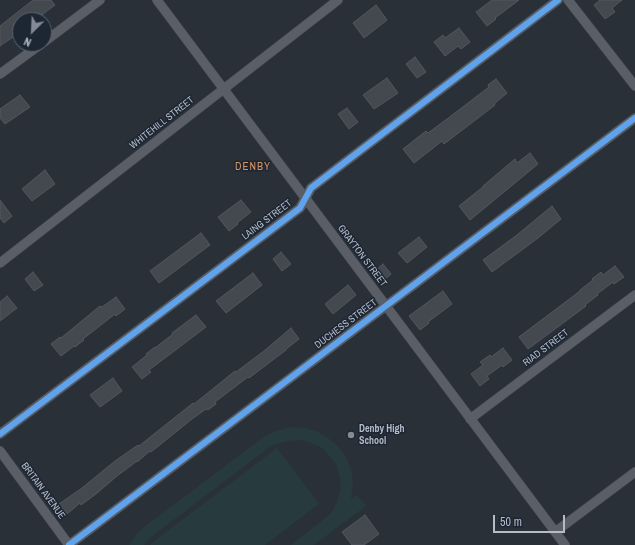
<!DOCTYPE html>
<html>
<head>
<meta charset="utf-8">
<style>
	body { margin:0 }
	#map { position:relative; width:635px; height:545px; overflow:hidden; background:#2a3038; font-family:"Archivo Narrow",sans-serif }
	canvas { display:block }
	.north { position:absolute; left:12px; top:12px; width:40px; height:40px; box-sizing:border-box; background:#1d2633; border:1px solid #59626f; border-radius:50%; rotate:204deg; font-size:11px; font-weight:700; line-height:16px; text-align:center; color:#b4bcc9 }
	.north::after { content:''; display:block; margin:auto; width:14px; height:18px; background:#848b96; clip-path:polygon(50% 0,100% 100%,50% 72%,0 100%) }
	.scale { position:absolute; left:493px; top:515px; width:72px; height:18px; box-sizing:border-box; border:2px solid #b4bcc9; border-top:0; padding-left:5px; font-size:12px; line-height:14px; white-space:nowrap; color:#b4bcc9; -webkit-text-stroke:3px #1d2633; paint-order:stroke }
</style>
</head>
<body>
<div id="map">
<canvas width="635" height="545"></canvas>
<div class="north">N</div>
<div class="scale">50 m</div>
</div>
<script>
const ctx = document.querySelector('canvas').getContext('2d');
ctx.lineJoin = 'round';
function fillPath(path, color) { ctx.fillStyle = color; ctx.fill(path, 'evenodd'); }
const shape = rows => new Path2D(rows.map(r => 'M' + r).join(''));
function strokePath(path, color, width, dash) { ctx.strokeStyle = color; ctx.lineWidth = width; ctx.lineCap = dash ? 'butt' : 'round'; ctx.setLineDash(dash || []); ctx.stroke(path); }
function label(font, color, halo, rows, align = 'center') {
  ctx.font = font + ' "Archivo Narrow",sans-serif'; ctx.lineWidth = 3; ctx.setLineDash([]); ctx.textBaseline = 'middle'; ctx.strokeStyle = halo; ctx.fillStyle = color; for (const [text, x, y, turn = 0] of rows) {
    ctx.save(); ctx.translate(x, y); ctx.rotate((+turn || 0) * Math.PI / 180); ctx.textAlign = isNaN(turn) ? turn : align; if (halo) ctx.strokeText(text, 0, 0); ctx.fillText(text, 0, 0); ctx.restore();
  }
}
const green = shape([
	[292,427,306,428,318,432,328,438,338,446,345,455,352,472,353,482,351,499,357,495,366,506,314,545,291,545,328,516,333,510,338,499,341,486,340,478,336,464,323,449,317,445,302,440,287,441,274,445,267,449,150,538,144,545,129,545,136,535,144,527,261,439,273,432],
	[277,448,319,504,265,545,151,545,150,544]
]);
const building = shape([
	[33,0,51,0,55,5,35,20,20,20,20,32,0,46,0,26,33,0],
	[492,0,519,0,495,18,496,19,487,26,476,12,492,0],
	[600,0,622,0,612,8,615,12,605,19,594,5,600,0],
	[376,5,387,20,364,38,353,23,376,5],
	[459,28,470,42,461,49,458,46,445,56,434,42,443,35,445,38,459,28],
	[415,57,426,72,417,78,406,64,415,57],
	[387,78,398,93,374,109,363,95,387,78],
	[496,79,507,93,494,104,495,105,444,144,442,141,414,163,403,149,426,131,428,133,447,119,489,87,488,85,496,79],
	[20,95,30,107,5,124,0,118,0,109,20,95],
	[347,108,358,122,349,129,338,114,347,108],
	[530,153,538,164,470,220,459,206,483,187,483,186,515,159,517,163,530,153],
	[45,170,55,184,32,201,22,189,45,170],
	[0,200,12,216,4,223,0,218,0,200],
	[241,200,251,212,237,223,238,224,229,231,218,217,241,200],
	[552,206,561,219,538,238,492,272,483,260,517,235,552,206],
	[201,233,210,245,159,283,150,271,201,233],
	[419,237,427,247,407,263,398,253,419,237],
	[281,252,291,264,282,271,273,259,281,252],
	[383,264,391,274,383,281,375,271,383,264],
	[615,266,624,277,614,284,613,282,597,294,598,295,585,305,586,306,528,349,519,337,580,291,580,290,593,280,592,279,601,272,603,275,615,266],
	[33,272,43,285,34,291,25,279,33,272],
	[253,273,262,285,226,313,216,301,253,273],
	[348,285,356,295,333,314,325,304,348,285],
	[443,291,452,304,428,322,429,323,420,330,409,316,443,291],
	[7,296,17,308,0,321,0,302,7,296],
	[116,297,125,309,116,316,115,314,83,339,84,340,75,347,74,346,61,356,51,344,60,337,61,338,100,306,102,307,116,297],
	[196,315,206,327,149,370,151,372,142,379,132,367,147,355,146,354,155,347,155,348,173,334,172,333,196,315],
	[291,328,299,339,285,350,286,350,249,378,248,377,215,402,216,404,208,410,206,409,192,419,151,452,150,451,137,462,137,461,117,476,96,494,81,505,80,503,67,514,59,504,82,488,115,461,138,445,139,446,193,403,194,404,235,371,236,372,264,351,291,328],
	[503,348,512,360,503,367,502,365,487,376,489,379,480,386,471,374,483,365,480,362,490,355,491,357,503,348],
	[113,378,122,391,100,407,90,395,113,378],
	[365,515,379,534,364,545,352,545,342,532,365,515]
]);
const street = shape([
	[157,0,565,545],
	[568,0,635,86],
	[44,42,100,0],
	[0,74,41,44],
	[0,263,338,0],
	[470,419,635,295],
	[0,434,300,208,311,188,558,0],
	[0,451,69,545],
	[555,532,635,472],
	[69,545,635,118]
]);
const cycleway = shape([
	[0,434,300,208,311,188,558,0],
	[69,545,635,118]
]);
const markers = [
	[351,435,4,"#848b96"]
];
const streetNames = [
	["WHITEHILL STREET",162,123,-38],
	["LAING STREET",267,220,-37],
	["GRAYTON STREET",362,256,53],
	["DUCHESS STREET",346,324,-37],
	["RIAD STREET",546,348,-37],
	["BRITAIN AVENUE",43,491,54]
];
const poiNames = [
	["Denby High",359,429],
	["School",359,441]
];
const neighbourhoodNames = [
	["DENBY",253,167]
];
fillPath(green, '#273a3e');
fillPath(building, '#444950');
strokePath(building, '#52575f', 1);
strokePath(street, '#484c53', 10);
strokePath(street, '#5a5e66', 9);
strokePath(cycleway, '#60a3ed', 6);
for (const [x, y, r, color] of markers) { const dot = new Path2D(); dot.arc(x, y, r, 0, 2 * Math.PI); ctx.fillStyle = color; ctx.fill(dot); strokePath(dot, '#1d2633', 1.5); }
label('10px', '#b4bcc9', '#1d2633', streetNames);
label('bold 10px', '#b4bcc9', '#1d2633', poiNames, 'left');
ctx.letterSpacing = '1px';
label('11px', '#d59563', '#1d2633', neighbourhoodNames);
ctx.letterSpacing = '0px';
</script>
</body>
</html>
